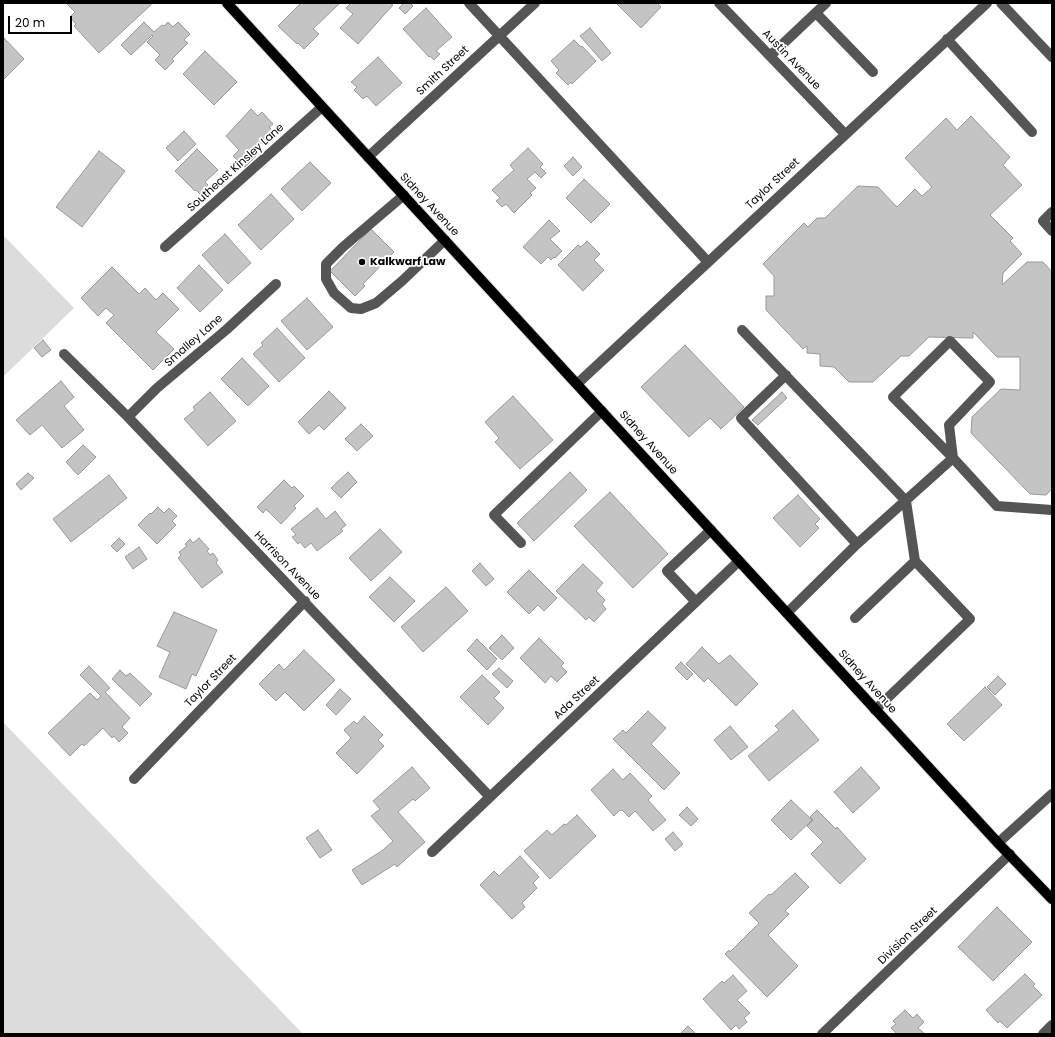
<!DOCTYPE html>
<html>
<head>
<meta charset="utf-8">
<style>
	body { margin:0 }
	#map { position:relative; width:1055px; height:1037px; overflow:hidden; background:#fff; font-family:Poppins,sans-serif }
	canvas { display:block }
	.frame { position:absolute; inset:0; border:4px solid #000; pointer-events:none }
	.scale { position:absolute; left:8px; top:16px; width:64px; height:18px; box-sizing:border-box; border:2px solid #000; border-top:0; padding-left:5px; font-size:12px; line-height:14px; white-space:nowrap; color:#000; -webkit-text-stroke:3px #fff; paint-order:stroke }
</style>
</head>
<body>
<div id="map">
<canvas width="1055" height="1037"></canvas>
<div class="frame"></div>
<div class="scale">20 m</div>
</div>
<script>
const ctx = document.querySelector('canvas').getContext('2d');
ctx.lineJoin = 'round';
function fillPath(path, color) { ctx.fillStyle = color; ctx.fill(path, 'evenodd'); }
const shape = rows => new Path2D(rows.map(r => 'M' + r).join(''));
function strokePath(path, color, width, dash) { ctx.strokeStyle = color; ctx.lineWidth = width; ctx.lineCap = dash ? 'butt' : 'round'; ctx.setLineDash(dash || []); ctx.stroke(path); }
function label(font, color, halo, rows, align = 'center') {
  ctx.font = font + ' Poppins,sans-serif'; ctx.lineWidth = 3.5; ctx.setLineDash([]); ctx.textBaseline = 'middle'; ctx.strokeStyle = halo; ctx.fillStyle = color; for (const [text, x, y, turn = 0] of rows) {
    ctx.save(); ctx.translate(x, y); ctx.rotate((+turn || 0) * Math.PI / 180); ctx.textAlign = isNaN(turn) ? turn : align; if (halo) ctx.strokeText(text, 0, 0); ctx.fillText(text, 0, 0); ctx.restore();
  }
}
const green = shape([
	[3,235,74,308,3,377],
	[3,722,303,1034,3,1034]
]);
const building = shape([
	[68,3,153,3,99,53,74,26,76,24,70,17,75,12,67,4,68,3],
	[301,3,340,3,313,29,319,34,304,49,298,43,297,44,278,26,301,3],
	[351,3,390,3,393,5,358,44,340,28,353,14,346,8,351,3],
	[404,3,410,3,413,6,405,14,399,8,404,3],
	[616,3,657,3,661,7,641,28,616,3],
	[426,8,452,37,436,51,440,54,434,60,430,56,429,57,403,29,426,8],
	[144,22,154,32,162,25,164,26,168,22,173,27,178,22,190,34,184,40,188,43,172,59,174,61,165,70,155,60,160,55,147,42,153,36,152,35,131,55,121,45,144,22],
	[590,28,611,53,602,61,580,36,590,28],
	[4,38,24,59,3,80,3,39,4,38],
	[574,40,581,47,582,46,596,61,572,84,571,82,568,85,556,73,559,70,551,61,574,40],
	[205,51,237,82,214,105,183,74,205,51],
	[378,57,402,83,376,106,367,96,363,99,354,90,357,87,351,82,378,57],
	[251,109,258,116,262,112,273,124,269,127,273,131,253,152,256,156,245,167,233,156,239,150,226,136,251,109],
	[971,116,1010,157,1003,165,1022,185,990,215,1013,238,1010,241,1022,254,1003,273,1002,285,1027,262,1043,262,1052,272,1052,489,1046,495,1030,494,971,433,972,417,1001,389,1020,390,1020,357,997,357,973,332,973,338,929,337,909,356,901,356,873,382,849,382,834,367,820,366,820,354,807,353,807,346,803,349,766,310,766,296,774,296,774,276,763,264,804,223,808,227,817,218,825,218,858,186,878,187,897,207,915,189,922,196,932,187,905,158,946,118,957,130,971,116],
	[184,131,196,144,178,161,166,148,184,131],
	[528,148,543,164,540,167,546,173,541,178,535,172,527,179,536,188,530,193,532,195,514,213,506,204,502,207,496,201,500,198,492,190,514,170,510,165,528,148],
	[197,149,218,170,205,182,208,185,200,194,196,190,195,191,175,171,197,149],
	[99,151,125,171,82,227,56,207,99,151],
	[573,157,582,167,573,176,564,166,573,157],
	[310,162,331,183,302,211,281,189,310,162],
	[584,179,610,204,591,223,566,198,584,179],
	[271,194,294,219,261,250,238,225,271,194],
	[549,220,560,231,550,239,562,251,555,258,554,257,551,260,548,257,541,264,523,247,549,220],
	[371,229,394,252,363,284,365,286,355,296,330,271,371,229],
	[225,234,251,263,228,284,202,255,225,234],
	[587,241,600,254,594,260,604,270,583,291,558,265,578,245,581,247,587,241],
	[199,265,223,290,200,312,177,288,199,265],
	[112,267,139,294,145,288,156,300,163,293,179,309,156,332,174,349,153,370,106,323,114,315,106,308,98,316,81,298,112,267],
	[307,298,333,327,307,350,281,321,307,298],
	[277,328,305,358,279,382,253,354,263,345,261,343,277,328],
	[43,340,51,350,42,357,34,348,43,340],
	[685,345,744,407,721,429,710,418,689,437,641,387,685,345],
	[242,358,269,386,248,406,221,379,242,358],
	[61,381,74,397,64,406,84,430,62,448,42,425,30,435,16,420,61,381],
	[329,391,346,408,324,430,319,425,309,434,298,422,329,391],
	[210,392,236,421,208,446,184,419,195,410,193,407,210,392],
	[782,392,787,398,758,425,752,420,782,392],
	[513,396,553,440,520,469,495,442,499,438,485,422,513,396],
	[361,424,373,436,357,451,345,439,361,424],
	[83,445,96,457,78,475,66,462,83,445],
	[348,472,357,482,341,498,331,488,348,472],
	[570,472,587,490,534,541,517,523,570,472],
	[28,473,34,478,21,490,16,484,28,473],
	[109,475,127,498,71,542,53,519,109,475],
	[284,480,292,488,294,486,304,496,294,506,296,508,281,524,266,509,263,513,257,507,284,480],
	[610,492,668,554,633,588,574,526,610,492],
	[798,495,820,519,815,524,819,528,800,547,773,518,798,495],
	[158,507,164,513,169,508,177,516,172,521,176,525,157,544,138,525,150,513,151,514,158,507],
	[317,508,326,519,335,511,346,525,341,529,343,531,317,551,311,543,305,548,300,542,298,544,292,537,296,535,291,529,317,508],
	[380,529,402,552,371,581,349,558,380,529],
	[119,538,125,544,117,552,111,546,119,538],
	[199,538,209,549,207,551,210,555,213,553,218,560,216,563,223,572,202,588,178,558,181,555,179,552,187,546,185,544,190,539,193,543,199,538],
	[139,547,147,559,133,569,125,557,139,547],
	[480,563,494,579,486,586,472,571,480,563],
	[583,564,603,583,596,591,605,600,602,604,606,609,594,622,589,617,586,620,556,591,583,564],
	[529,570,557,598,544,611,538,605,529,614,507,592,529,570],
	[390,577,415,601,394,622,369,597,390,577],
	[446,587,468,611,423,652,401,627,446,587],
	[174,612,217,630,196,676,192,674,186,689,159,677,170,652,157,646,174,612],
	[502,635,514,648,502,660,489,648,502,635],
	[539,638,564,663,561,666,567,672,557,682,551,676,545,683,520,658,539,638],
	[477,639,497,659,487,670,467,650,477,639],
	[702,647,719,664,730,655,758,684,736,706,708,678,704,682,686,664,702,647],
	[304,650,335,680,304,711,285,692,276,701,259,684,279,664,284,670,304,650],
	[681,662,693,674,687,680,675,668,681,662],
	[89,666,110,688,105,692,130,718,122,727,128,733,119,742,114,736,112,738,103,728,84,746,82,744,70,756,48,733,90,693,97,700,101,696,80,675,89,666],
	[499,668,513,681,507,688,492,674,499,668],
	[120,670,126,676,130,673,152,694,140,706,112,679,120,670],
	[482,675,500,692,494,698,504,708,488,725,460,697,482,675],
	[998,676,1006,684,995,695,987,687,998,676],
	[985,687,1002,705,964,741,947,724,985,687],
	[340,689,351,699,336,715,326,705,340,689],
	[793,710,819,740,769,781,748,756,779,730,775,726,793,710],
	[648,711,666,728,651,744,680,773,664,790,613,739,623,730,626,733,648,711],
	[364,716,383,735,378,740,384,746,357,774,336,753,351,738,344,730,354,721,357,724,364,716],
	[730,726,748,747,731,760,714,740,730,726],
	[412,767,430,788,415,801,413,799,398,812,425,842,397,867,395,864,362,885,352,870,383,850,393,841,371,816,380,809,373,801,412,767],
	[861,767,880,788,853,813,834,792,861,767],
	[613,769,623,780,630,773,652,796,648,800,666,820,653,831,635,811,629,817,622,810,621,811,620,810,614,816,591,790,613,769],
	[791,800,812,820,791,840,771,820,791,800],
	[687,807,698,819,691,826,679,815,687,807],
	[817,810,836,829,837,827,866,859,840,884,811,854,823,842,807,826,813,820,810,817,817,810],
	[577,815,596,836,550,879,524,851,547,830,552,835,564,824,566,825,577,815],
	[318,830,332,850,320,858,306,838,318,830],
	[673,832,683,844,675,851,665,839,673,832],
	[520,856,539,877,533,883,537,888,522,903,525,907,512,919,480,885,494,871,499,876,520,856],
	[795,873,809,887,785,911,789,914,768,935,798,966,767,997,725,954,729,950,730,952,759,923,749,913,769,894,771,895,795,873],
	[997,907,1032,942,993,981,958,947,997,907],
	[1025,974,1035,984,1033,986,1042,995,1007,1028,1000,1021,998,1023,986,1010,1025,974],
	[733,975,747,991,737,1000,750,1013,744,1018,747,1022,739,1029,736,1025,731,1030,703,999,722,981,724,983,733,975],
	[905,1010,913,1018,917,1014,924,1022,918,1028,925,1034,897,1034,891,1028,896,1024,893,1021,905,1010],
	[688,1026,696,1034,680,1034,688,1026]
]);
const minor = shape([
	[469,3,708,262],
	[719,3,845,134],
	[1001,3,1052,57],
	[816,13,873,72],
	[947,39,1032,132],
	[770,56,826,3],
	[368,157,535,3],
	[404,195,343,247,326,264,326,279,334,293,351,308,361,309,376,303,402,281,445,240],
	[1052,212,1043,221,1052,231],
	[165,247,322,107],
	[742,330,906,501,915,561,855,618],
	[64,354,128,417,490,797],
	[786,375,741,418,857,544],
	[577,384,987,3],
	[128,417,157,388,226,330,276,284],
	[521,543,494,515,602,411],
	[696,602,667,571,711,530],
	[787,613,857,544,953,458,949,425,990,382,950,341,893,397,953,458,997,506,1052,510],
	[875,710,970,619,915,561],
	[134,779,305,601],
	[998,843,1052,794],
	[432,852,739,561],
	[822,1034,1010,854],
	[1043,1034,1052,1025]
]);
const major = shape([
	[227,3,751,574,998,843,1052,899]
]);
const markers = [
	[362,262,4,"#000"]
];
const streetNames = [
	["Austin Avenue",791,60,46],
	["Smith Street",443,71,-43],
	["Southeast Kinsley Lane",236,168,-42],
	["Taylor Street",773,184,-43],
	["Sidney Avenue",429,205,47],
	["Smalley Lane",194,341,-41],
	["Sidney Avenue",648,443,48],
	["Harrison Avenue",287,566,46],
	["Taylor Street",211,681,-46],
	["Sidney Avenue",867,682,48],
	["Ada Street",577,698,-43],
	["Division Street",908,936,-44]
];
const poiNames = [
	["Kalkwarf Law",370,262]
];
fillPath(green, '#dcdcdc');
fillPath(building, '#c4c4c4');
strokePath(building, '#999', 1);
strokePath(major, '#dbdbdb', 12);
strokePath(minor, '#555', 10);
strokePath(major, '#000', 10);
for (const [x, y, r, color] of markers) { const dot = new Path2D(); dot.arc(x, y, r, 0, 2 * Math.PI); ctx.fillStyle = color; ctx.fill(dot); strokePath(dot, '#fff', 1.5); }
label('11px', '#000', '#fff', streetNames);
label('bold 11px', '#000', '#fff', poiNames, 'left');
</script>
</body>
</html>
